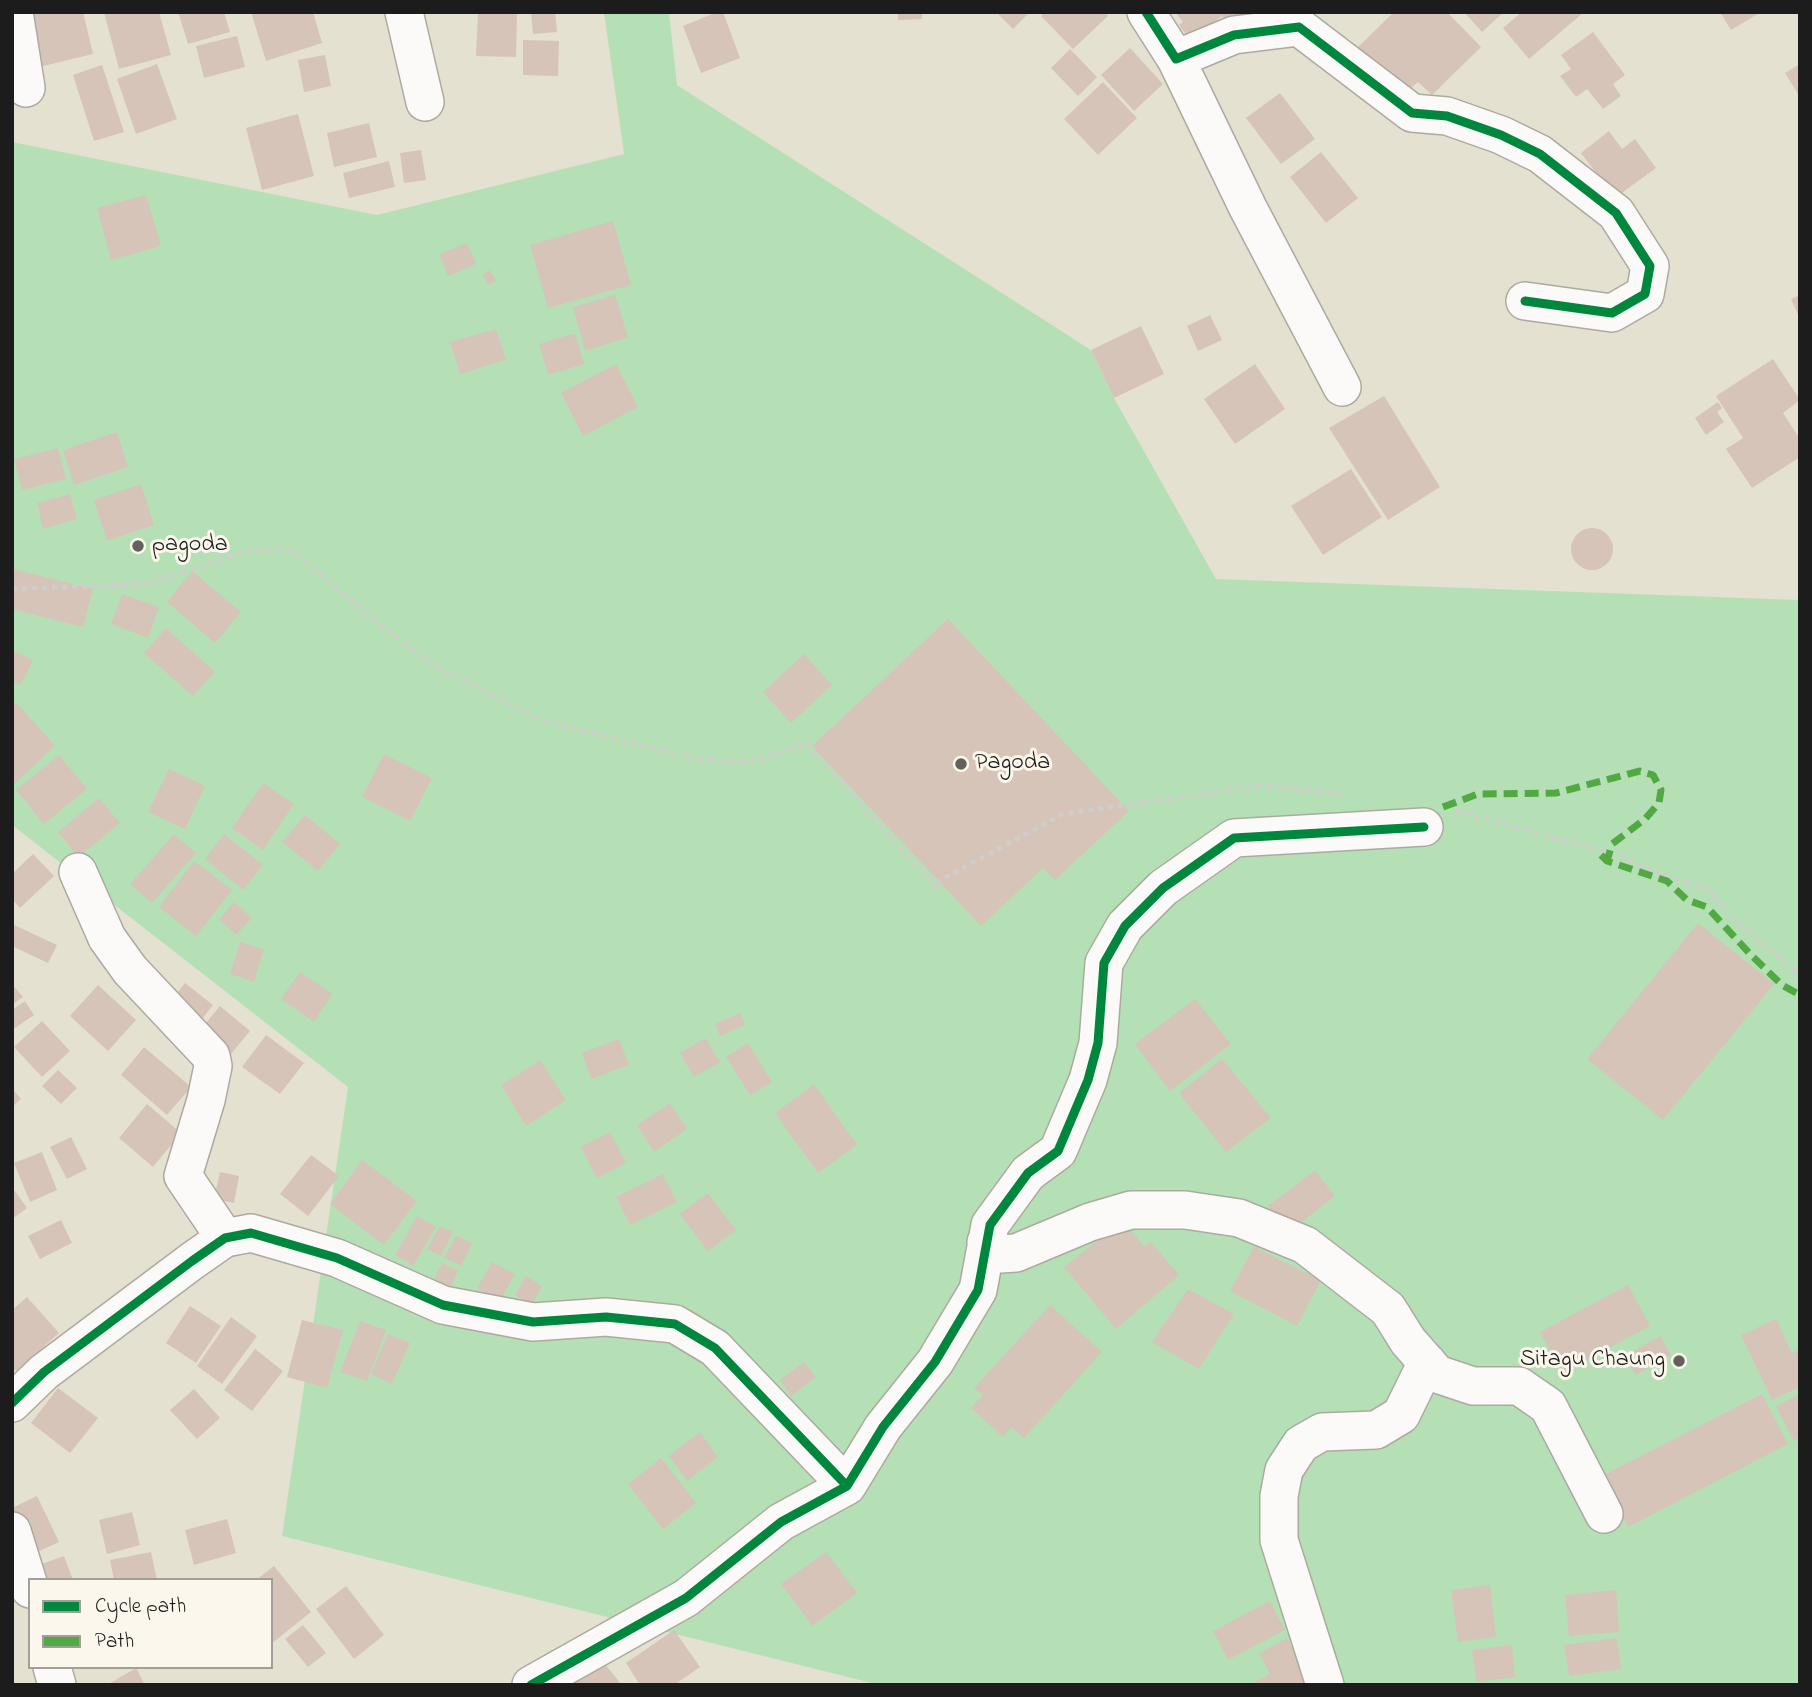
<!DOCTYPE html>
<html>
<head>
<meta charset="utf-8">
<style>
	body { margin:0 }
	#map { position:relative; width:1812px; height:1697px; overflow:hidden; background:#e5e1d0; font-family:"Indie Flower",sans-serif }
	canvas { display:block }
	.frame { position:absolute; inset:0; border:14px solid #1c1c1c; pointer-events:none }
	.legend { position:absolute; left:28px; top:1578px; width:245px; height:91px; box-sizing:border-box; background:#fbf7ec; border:2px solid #a29f99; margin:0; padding:9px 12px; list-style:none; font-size:21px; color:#1c1c1c }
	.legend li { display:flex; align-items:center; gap:14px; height:35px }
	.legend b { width:35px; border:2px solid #a29f99 }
</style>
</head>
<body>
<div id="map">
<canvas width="1812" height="1697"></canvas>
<div class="frame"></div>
<ul class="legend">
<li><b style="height:9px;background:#00873e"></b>Cycle path</li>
<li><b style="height:9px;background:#52a943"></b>Path</li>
</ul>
</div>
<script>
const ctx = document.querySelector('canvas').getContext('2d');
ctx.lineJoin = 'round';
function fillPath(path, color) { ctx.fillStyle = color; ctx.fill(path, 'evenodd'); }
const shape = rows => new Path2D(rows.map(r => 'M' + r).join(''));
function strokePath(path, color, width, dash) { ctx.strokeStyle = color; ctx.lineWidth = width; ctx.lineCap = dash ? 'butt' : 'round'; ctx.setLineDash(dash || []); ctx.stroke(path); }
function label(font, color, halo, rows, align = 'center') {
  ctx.font = font + ' "Indie Flower",sans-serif'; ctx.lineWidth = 6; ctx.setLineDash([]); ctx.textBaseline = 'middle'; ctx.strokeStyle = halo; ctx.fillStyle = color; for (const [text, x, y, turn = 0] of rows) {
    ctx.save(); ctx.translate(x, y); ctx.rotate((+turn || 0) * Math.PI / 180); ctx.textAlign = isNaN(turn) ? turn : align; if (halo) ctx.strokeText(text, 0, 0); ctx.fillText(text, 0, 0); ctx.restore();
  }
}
const green = shape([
	[604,12,669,12,677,85,1091,350,1114,398,1216,579,1800,600,1800,1685,880,1685,282,1536,348,1087,12,825,12,142,377,215,624,154]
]);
const building = shape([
	[20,12,83,12,93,54,35,68],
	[104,12,159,12,171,55,119,69],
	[178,12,224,12,230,32,188,44],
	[251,12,313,12,322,43,266,61],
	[478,12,517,12,516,57,476,56],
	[531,12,555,12,557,32,533,34],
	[717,12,723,12,740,58,701,73,683,26],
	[898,12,922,12,922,19,898,20],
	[996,12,1030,12,1013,29],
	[1045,12,1105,12,1108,16,1073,49,1041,16],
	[1175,12,1251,12,1230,27,1222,16,1190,40,1179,25,1183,22],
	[1394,12,1447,12,1481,47,1432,95,1418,82,1409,90,1390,71,1381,80,1353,52],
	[1464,12,1504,12,1482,32],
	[1522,12,1584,12,1529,59,1503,28],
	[1720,12,1761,12,1731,30],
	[1593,32,1625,75,1613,84,1621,96,1603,109,1587,89,1576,97,1560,76,1571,69,1561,55],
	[237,36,245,67,204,78,196,46],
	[523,40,559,41,558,76,523,75],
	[1130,48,1163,84,1134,111,1101,75],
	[1070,49,1097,77,1078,96,1051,68],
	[325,55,331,86,304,92,298,60],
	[157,64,177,119,136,134,117,79],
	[1800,64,1800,97,1785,73],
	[102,65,124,132,94,141,73,75],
	[1103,82,1137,118,1098,155,1064,119],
	[1280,93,1315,139,1281,164,1246,118],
	[298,114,314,176,262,190,246,128],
	[369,123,377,157,334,167,327,133],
	[1609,131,1622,149,1635,139,1656,168,1615,198,1581,153],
	[421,150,426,180,404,183,400,153],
	[1321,152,1358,198,1326,223,1290,177],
	[389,161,395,187,349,198,343,173],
	[146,195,161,246,111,260,97,208],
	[613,221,631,285,548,308,530,245],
	[467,243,476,264,448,276,439,254],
	[489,270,496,280,489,285,482,275],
	[615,295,628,337,585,351,573,307],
	[1800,295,1800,319,1791,299],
	[1210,315,1222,340,1198,351,1187,326],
	[1141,326,1164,374,1114,398,1091,350],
	[496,329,506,360,460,374,450,342],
	[575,333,584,364,548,375,539,344],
	[1773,359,1800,400,1783,413,1800,439,1800,457,1752,488,1726,449,1743,438,1716,396],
	[616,364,638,407,583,436,561,393],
	[1255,364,1285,409,1235,444,1204,399],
	[1384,396,1440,487,1388,520,1329,428],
	[1718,402,1722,408,1717,412,1724,422,1706,435,1695,418],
	[117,432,128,467,74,485,63,450],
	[58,448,66,479,22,490,14,459],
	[1351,469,1382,517,1323,555,1291,506],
	[141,484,154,525,107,541,94,500],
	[70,494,77,519,43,529,37,503],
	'1571 549a21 21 0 1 1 42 0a21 21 0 1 1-42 0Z',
	[13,569,93,589,83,627,12,609],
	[192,571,241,612,215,643,167,602],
	[122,594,159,607,148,638,111,624],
	[948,619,1129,811,1055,880,1043,868,981,926,812,746],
	[166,628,215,672,193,696,144,653],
	[12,650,33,660,21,685,12,680],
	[804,654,832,685,791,723,763,692],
	[16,702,55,746,12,786,12,706],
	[384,754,432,778,410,821,362,797],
	[59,755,87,789,44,824,16,790],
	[169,769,205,786,185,829,148,812],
	[263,783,294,804,263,850,232,828],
	[99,798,120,823,78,857,58,832],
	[305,815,340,844,318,871,282,842],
	[174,834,196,853,152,903,130,884],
	[224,834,263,865,243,890,205,859],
	[33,854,54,876,20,908,12,899,12,874],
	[194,861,232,890,196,936,159,907],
	[234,902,252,918,236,935,219,919],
	[1698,923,1774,984,1663,1120,1587,1059],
	[12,924,57,945,48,963,12,946],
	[240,942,264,949,254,982,230,974],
	[300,972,332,994,314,1022,281,999],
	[185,983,213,1005,190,1034,162,1012],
	[12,984,23,997,12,1005],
	[98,985,136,1020,108,1051,70,1016],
	[1195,999,1231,1044,1170,1091,1135,1044],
	[25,1001,34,1015,12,1030,12,1010],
	[220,1006,250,1031,231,1054,200,1030],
	[740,1013,745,1025,720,1036,715,1024],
	[42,1021,70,1051,42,1077,14,1047],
	[266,1035,304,1063,280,1094,242,1067],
	[705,1038,720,1062,694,1077,680,1053],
	[619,1039,629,1065,591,1079,582,1053],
	[748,1043,772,1082,750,1095,726,1057],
	[144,1047,191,1087,167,1115,121,1075],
	[1222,1059,1271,1118,1226,1152,1179,1093],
	[540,1060,566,1100,526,1126,501,1085],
	[58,1070,77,1088,61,1104,42,1086],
	[814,1084,857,1145,818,1173,775,1113],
	[12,1088,21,1099,12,1107],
	[670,1103,687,1129,654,1152,637,1125],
	[147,1104,181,1133,153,1167,119,1138],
	[610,1132,626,1163,597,1178,581,1147],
	[71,1137,87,1169,67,1179,50,1147],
	[42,1152,57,1190,30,1202,14,1163],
	[311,1155,339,1176,308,1216,280,1194],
	[362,1160,417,1201,384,1245,330,1204],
	[1315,1170,1335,1196,1289,1232,1268,1206],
	[220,1172,239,1176,234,1203,214,1199],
	[663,1174,677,1202,630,1225,616,1197],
	[12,1187,27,1208,12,1219],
	[708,1193,736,1230,708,1251,680,1214],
	[417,1216,436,1227,413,1266,395,1255],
	[61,1220,72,1243,40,1259,28,1236],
	[1122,1221,1145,1247,1151,1242,1179,1275,1116,1329,1064,1267],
	[440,1226,453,1232,441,1256,427,1249],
	[456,1236,472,1243,461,1266,444,1258],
	[1254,1247,1321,1280,1297,1326,1230,1291],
	[492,1262,515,1274,500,1301,477,1288],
	[442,1263,458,1271,450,1288,434,1279],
	[526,1276,542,1286,532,1305,515,1295],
	[1628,1285,1650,1326,1561,1373,1540,1332],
	[1188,1289,1234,1314,1199,1369,1152,1342],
	[27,1297,59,1333,16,1371,12,1367,12,1310],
	[1050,1305,1102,1352,1024,1438,1011,1427,1003,1437,971,1408,983,1395,974,1388],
	[190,1306,221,1326,196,1363,166,1343],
	[231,1317,257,1336,222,1384,197,1366],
	[1776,1319,1792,1353,1800,1349,1800,1387,1772,1400,1741,1335],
	[302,1320,343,1330,327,1388,287,1377],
	[360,1321,386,1330,367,1381,340,1372],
	[388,1334,410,1343,392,1384,371,1374],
	[1660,1336,1671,1355,1636,1375,1625,1356],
	[255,1349,283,1371,252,1411,224,1390],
	[804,1362,816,1377,791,1396,780,1380],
	[58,1388,98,1418,70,1453,31,1423],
	[194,1389,220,1418,197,1439,170,1410],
	[1762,1394,1788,1444,1628,1527,1602,1476],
	[1800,1394,1800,1438,1794,1441,1776,1406],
	[700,1432,718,1457,687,1481,669,1456],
	[661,1458,696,1503,663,1529,628,1484],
	[37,1496,59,1542,33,1554,12,1508],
	[132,1512,140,1545,107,1554,99,1520],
	[227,1519,236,1553,194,1565,185,1530],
	[151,1552,157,1580,114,1580,110,1560],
	[826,1552,857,1593,812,1626,781,1584],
	[64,1556,73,1580,41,1580,36,1566],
	[274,1566,311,1612,271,1644,271,1580,256,1580],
	[1490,1585,1496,1637,1458,1642,1451,1590],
	[346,1586,384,1635,354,1659,316,1609],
	[1616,1590,1619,1632,1569,1636,1565,1595],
	[1270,1601,1285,1630,1228,1660,1213,1631],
	[303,1625,326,1653,308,1667,285,1639],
	[674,1630,700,1667,674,1685,640,1685,626,1663],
	[1287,1638,1311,1685,1249,1685,1270,1674,1259,1653],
	[1617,1638,1621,1669,1569,1676,1564,1645],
	[1512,1645,1515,1677,1476,1682,1472,1650],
	[599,1657,622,1685,550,1685],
	[136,1668,145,1685,107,1685]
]);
const path = shape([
	[12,589,146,584,251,550,280,549,296,554,389,632,441,669,540,720,702,760,751,761,807,744,937,888,937,882,1063,814,1265,785,1344,794],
	[1456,811,1607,852,1663,875,1707,888,1733,917,1800,976]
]);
const minor = shape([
	[14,12,26,88],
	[404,12,425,102],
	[1146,12,1176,59,1234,35,1299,27,1412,113,1447,116,1501,135,1540,154,1616,213,1650,266,1645,294,1612,313,1525,301],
	[1176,59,1248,208,1342,387],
	[78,872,107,938,130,970,211,1056,213,1066,206,1100,183,1176,225,1238],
	[986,1242,1000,1254,1016,1253,1090,1222,1131,1210,1185,1210,1239,1218,1305,1245,1388,1309,1408,1341,1437,1374,1473,1386,1519,1386,1548,1406,1604,1514],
	[12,1403,44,1372,192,1261,225,1238,251,1233,337,1258,443,1305,533,1322,606,1317,675,1324,715,1348,847,1486],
	[12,1531,30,1589],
	[52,1667,57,1685],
	[531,1685,686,1598,781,1522,847,1486,883,1427,935,1362,978,1290,990,1225,1028,1173,1058,1151,1088,1080,1098,1043,1104,963,1125,926,1163,888,1234,838,1424,827],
	[1325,1685,1279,1540,1279,1496,1284,1470,1301,1444,1322,1432,1376,1430,1401,1415,1427,1362]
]);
const quiet = shape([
	[1443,807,1478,794,1556,793,1640,771,1653,775,1661,790,1659,803,1645,819,1612,844,1607,861],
	[1601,855,1607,861,1667,881,1687,900,1707,907,1751,955,1782,985,1800,995]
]);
const cycleway = shape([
	[1146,12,1176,59,1234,35,1299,27,1412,113,1447,116,1501,135,1540,154,1616,213,1650,266,1645,294,1612,313,1525,301],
	[12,1403,44,1372,192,1261,225,1238,251,1233,337,1258,443,1305,533,1322,606,1317,675,1324,715,1348,847,1486],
	[531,1685,686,1598,781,1522,847,1486,883,1427,935,1362,978,1290,990,1225,1028,1173,1058,1151,1088,1080,1098,1043,1104,963,1125,926,1163,888,1234,838,1424,827]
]);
const markers = [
	[138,546,7,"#62615b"],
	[961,764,7,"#62615b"],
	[1679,1361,7,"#62615b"]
];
const poiNames = [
	["pagoda",152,546],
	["Pagoda",975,764],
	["Sitagu Chaung",1665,1361,"right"]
];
fillPath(green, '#b5e0b6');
fillPath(building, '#d6c4b9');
strokePath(minor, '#acaaa0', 40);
strokePath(path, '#d0ceca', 4.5, [5, 5]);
strokePath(minor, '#fbfaf8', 37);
strokePath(quiet, '#52a943', 7, [14, 7]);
strokePath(cycleway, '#00873e', 9);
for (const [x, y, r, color] of markers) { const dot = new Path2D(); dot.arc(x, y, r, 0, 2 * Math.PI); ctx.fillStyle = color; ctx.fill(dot); strokePath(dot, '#fbf7ec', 2.5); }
label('24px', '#1c1c1c', '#fbf7ec', poiNames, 'left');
</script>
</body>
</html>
